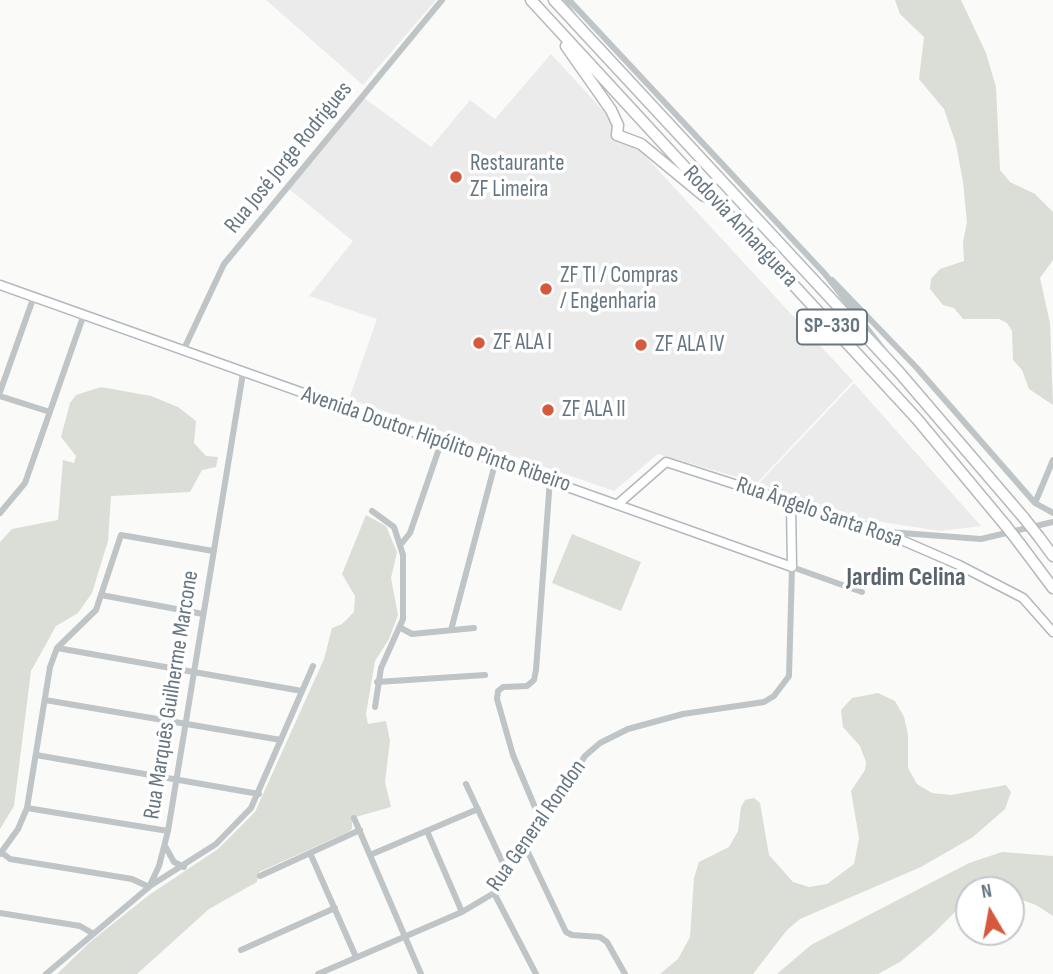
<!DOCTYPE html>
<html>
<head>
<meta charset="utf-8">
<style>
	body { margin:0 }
	#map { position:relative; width:1053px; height:974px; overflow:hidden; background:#fafaf8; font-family:"Sofia Sans Condensed",sans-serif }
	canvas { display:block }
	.north { position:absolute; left:955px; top:876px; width:70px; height:70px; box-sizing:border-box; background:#fff; border:2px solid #c2c8cc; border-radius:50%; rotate:350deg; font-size:19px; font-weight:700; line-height:28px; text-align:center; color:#677680 }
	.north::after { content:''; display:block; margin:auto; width:24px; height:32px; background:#d4593d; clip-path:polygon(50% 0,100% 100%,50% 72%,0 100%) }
</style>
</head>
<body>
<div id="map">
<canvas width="1053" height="974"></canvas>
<div class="north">N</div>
</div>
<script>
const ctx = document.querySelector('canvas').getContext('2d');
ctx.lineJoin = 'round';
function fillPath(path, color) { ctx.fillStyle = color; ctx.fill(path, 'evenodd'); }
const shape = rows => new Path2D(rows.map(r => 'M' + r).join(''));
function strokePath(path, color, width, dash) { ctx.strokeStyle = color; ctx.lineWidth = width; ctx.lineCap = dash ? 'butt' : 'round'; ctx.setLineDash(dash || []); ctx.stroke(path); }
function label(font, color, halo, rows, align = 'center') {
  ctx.font = font + ' "Sofia Sans Condensed",sans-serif'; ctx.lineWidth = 7; ctx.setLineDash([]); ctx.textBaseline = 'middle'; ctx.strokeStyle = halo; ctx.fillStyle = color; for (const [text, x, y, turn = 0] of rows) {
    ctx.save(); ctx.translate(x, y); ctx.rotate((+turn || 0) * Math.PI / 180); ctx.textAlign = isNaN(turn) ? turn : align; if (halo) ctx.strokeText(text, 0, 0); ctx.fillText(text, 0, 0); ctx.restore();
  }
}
const built = shape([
	[266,0,436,0,363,85],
	[551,54,853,381,757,483,658,454,614,491,349,399,377,319,309,296,353,241,289,189,364,98,431,147,470,100,495,119],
	[854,383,981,526,940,531,863,519,763,485,760,482]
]);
const green = shape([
	[895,0,961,0,986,53,996,87,1000,170,1010,182,1035,194,1053,212,1053,260,1040,278,1050,323,1053,405,1029,389,1022,370,1013,360,1012,331,1007,323,999,319,963,319,954,308,943,305,930,289,931,279,940,269,964,261,963,242,967,222,963,182,956,144,944,109,919,79,924,37,900,14],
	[101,387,151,396,178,407,196,421,194,443,206,456,218,457,216,467,202,470,190,492,111,496,108,541,92,593,78,613,56,626,31,671,14,806,0,829,0,542,12,529,58,520,63,460,74,463,76,456,61,437,70,403,76,395],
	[366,515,386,526,397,552,391,578,398,615,389,639,375,661,366,714,368,724,386,721,390,741,385,782,391,807,352,818,352,829,348,832,259,872,257,882,209,909,137,974,57,974,90,942,149,895,218,849,255,812,324,659,332,628,342,624,354,612,355,596,342,574],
	[572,534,641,562,621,611,552,583],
	[878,693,895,701,904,717,908,735,908,768,917,784,932,793,951,795,1006,785,1011,792,1005,809,973,837,921,867,800,919,787,930,753,974,660,974,678,959,690,937,694,878,699,862,729,847,738,831,741,807,745,800,754,798,760,803,769,855,793,882,809,887,827,884,854,864,859,838,851,791,865,770,866,762,860,746,843,727,841,710,852,698],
	[1002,852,1053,856,1053,916,1036,905,1011,896,1011,890,969,890,969,898,933,934,900,962,878,974,777,974,811,945,969,863]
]);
const minor = shape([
	[562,0,580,24],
	[569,0,825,274,897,367],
	[832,280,916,367,1035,503,1053,513],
	[183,351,224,264,442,0],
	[0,392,33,299],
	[0,396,50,412],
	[1035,503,1053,460],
	[372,511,394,527,403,555,403,619,381,668,375,707],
	[0,513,25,483,83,317],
	[888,532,981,539,1053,522],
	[402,543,410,533,442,440],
	[101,595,203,614],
	[401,628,412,634,474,628],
	[451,630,496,460],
	[57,648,302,691],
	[377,682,485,675],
	[45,700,281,740],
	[36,755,259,794],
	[466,784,508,874],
	[27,808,168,831],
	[354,818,421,974],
	[542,824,513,755,497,699,498,691,503,687,527,686,534,680,536,670,550,479],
	[427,831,462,912],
	[165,846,174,862,184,867],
	[526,848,566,932,572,935,600,937,607,942,625,974],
	[1,852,10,859,132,879,149,887],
	[310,853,356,957],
	[0,854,18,829,27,808,50,667,57,648,96,610,121,535,213,551],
	[370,855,478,809],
	[260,876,360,830],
	[150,886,216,844,251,808,313,666],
	[494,893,536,974],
	[0,913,80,926,92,933],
	[241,950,335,908],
	[46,974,149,887,159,866,168,831,243,373],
	[318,974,462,912,494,893,585,756,600,743,628,729,683,714,764,702,774,696,789,676,792,567,862,592]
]);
const major = shape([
	[0,285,792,567,791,504],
	[618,504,666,462,883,532,959,565,1023,598,1053,632]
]);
const highway = shape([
	[531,0,917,419,1006,526],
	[554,0,899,372,1024,518],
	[566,46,611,110,618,125,617,135,641,144,704,196],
	[1039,537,1053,556],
	[1020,544,1053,588]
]);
const highwayBridge = shape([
	[1024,518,1039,537],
	[1006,526,1020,544]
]);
const markers = [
	[456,177,7,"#d4593d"],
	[546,289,7,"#d4593d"],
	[479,343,7,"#d4593d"],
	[641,345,7,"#d4593d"],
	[548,410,7,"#d4593d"]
];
const shields = [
	[832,327,70]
];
const shieldNames = [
	["SP-330",832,327]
];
const streetNames = [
	["Rua José Jorge Rodrigues",289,158,-51],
	["Rodovia Anhanguera",740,227,47],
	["Avenida Doutor Hipólito Pinto Ribeiro",436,440,19],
	["Rua Ângelo Santa Rosa",819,513,19],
	["Rua Marquês Guilherme Marcone",172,695,-81],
	["Rua General Rondon",537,826,-55]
];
const poiNames = [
	["Restaurante",470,164],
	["ZF Limeira",470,190],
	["ZF TI / Compras",560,276],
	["/ Engenharia",560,302],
	["ZF ALA I",493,343],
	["ZF ALA IV",655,345],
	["ZF ALA II",562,410]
];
const quarterNames = [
	["Jardim Celina",906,578]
];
fillPath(built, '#ebebeb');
fillPath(green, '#daded7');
strokePath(major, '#b3b8bc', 11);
strokePath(highway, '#b5b9bc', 13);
strokePath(minor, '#bfc4c7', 6);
strokePath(major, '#fff', 8);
strokePath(highway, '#fff', 10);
strokePath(highwayBridge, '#b5b9bc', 13, []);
strokePath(highwayBridge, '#fff', 10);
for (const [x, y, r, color] of markers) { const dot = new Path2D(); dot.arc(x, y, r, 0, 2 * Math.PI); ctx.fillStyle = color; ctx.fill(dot); strokePath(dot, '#fff', 2.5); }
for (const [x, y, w] of shields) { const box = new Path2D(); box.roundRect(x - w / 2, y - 17.5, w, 35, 5); ctx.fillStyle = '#fff'; ctx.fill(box); strokePath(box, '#677680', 2); }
label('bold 21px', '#677680', null, shieldNames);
label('23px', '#677680', '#fff', streetNames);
label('23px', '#677680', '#fff', poiNames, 'left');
label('bold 26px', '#59646c', '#fff', quarterNames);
</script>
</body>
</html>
